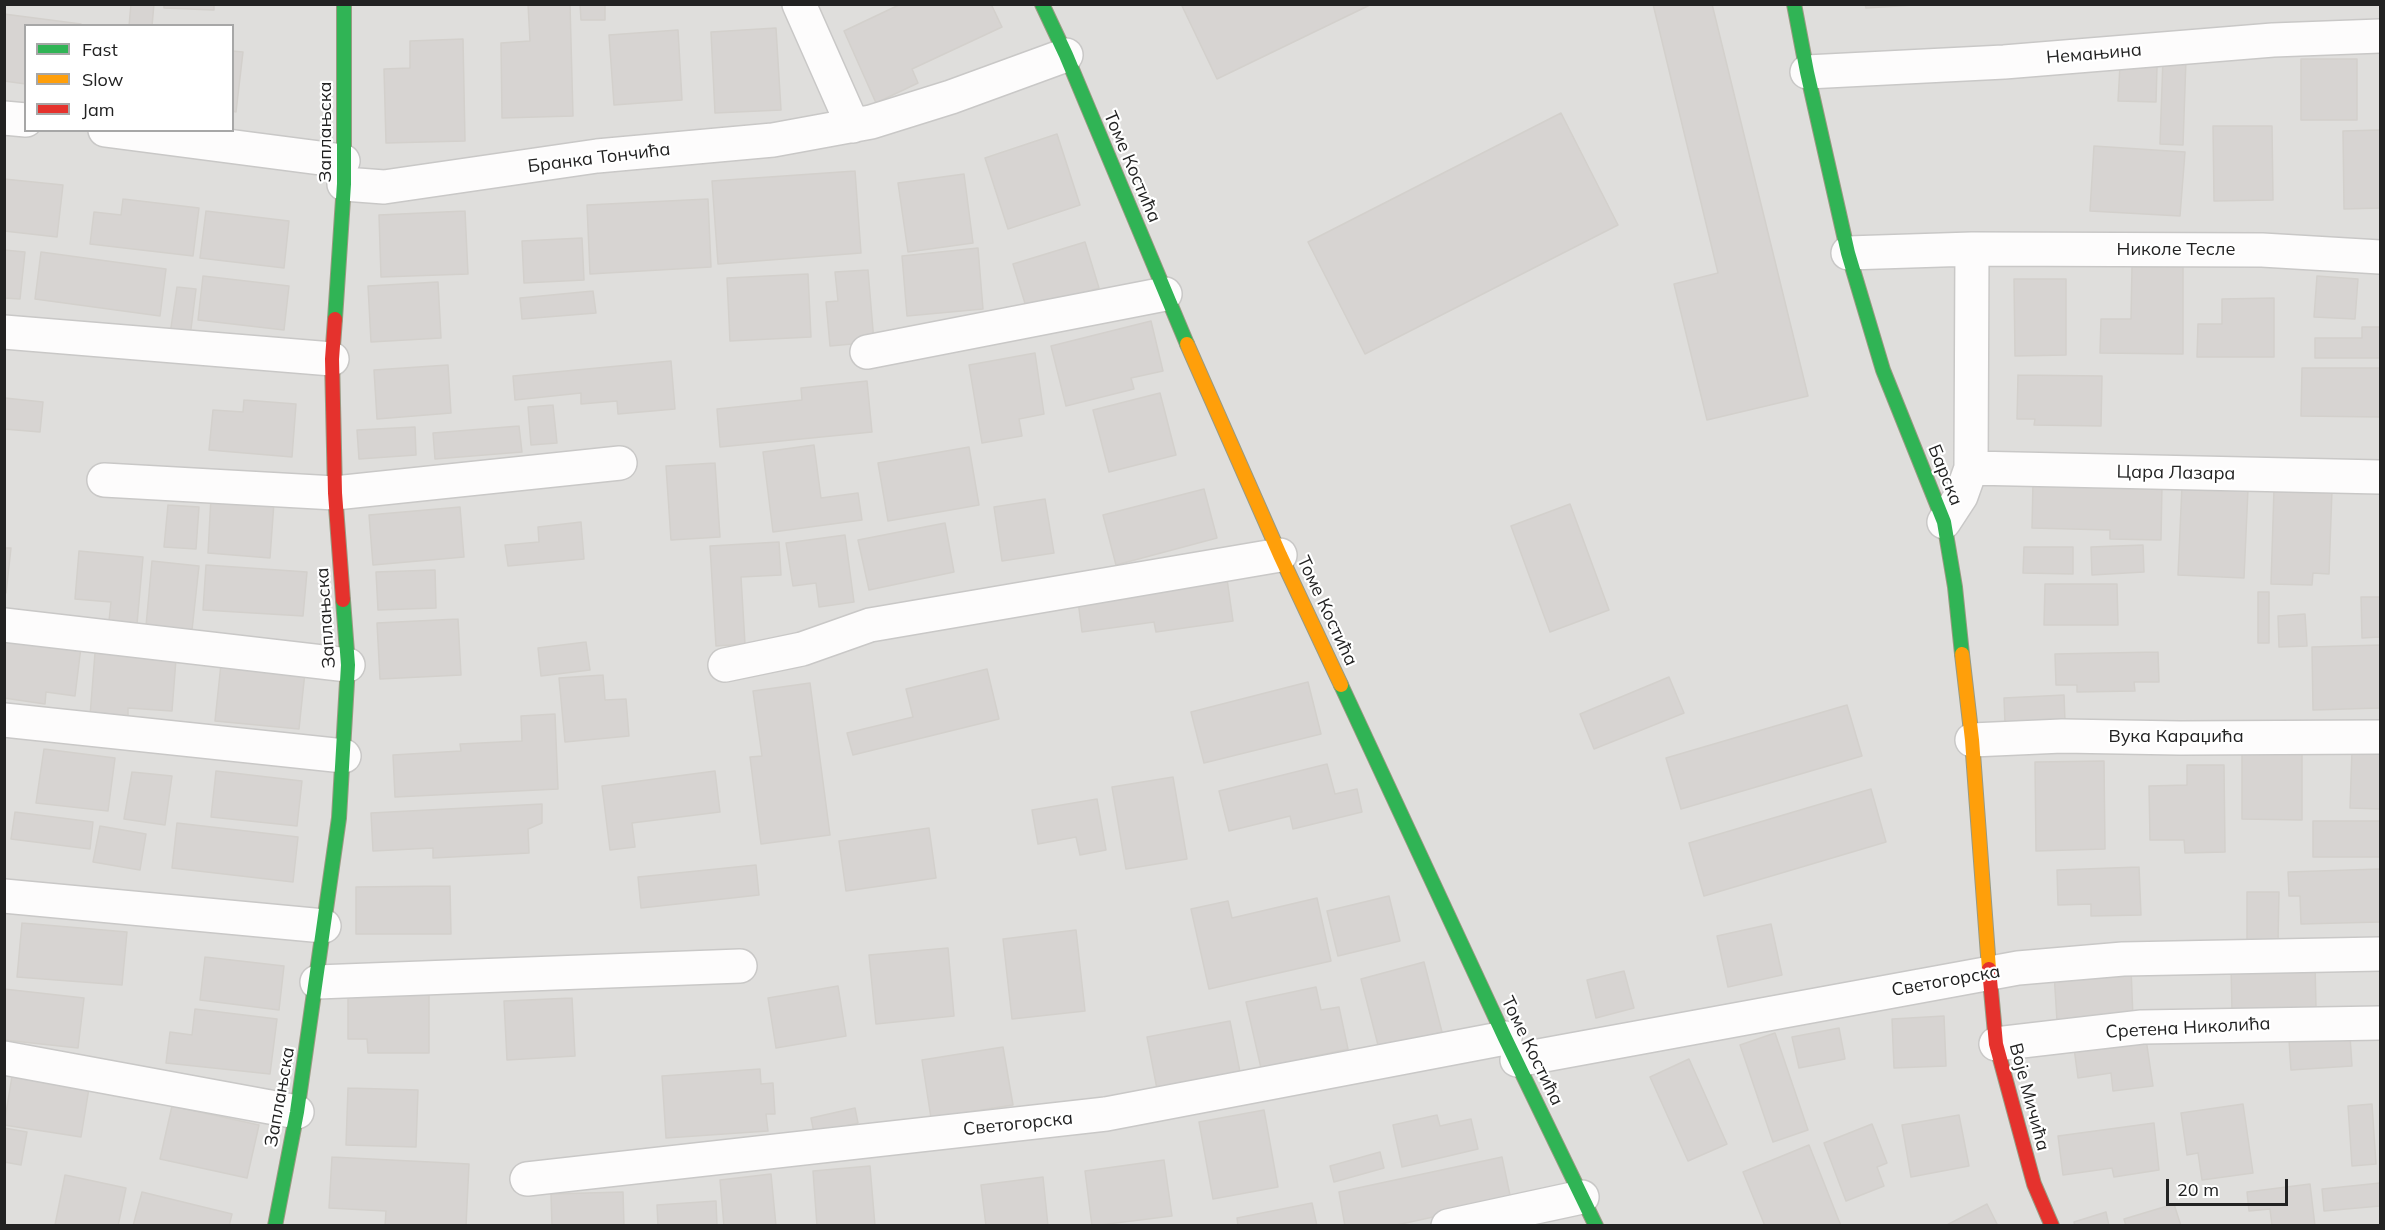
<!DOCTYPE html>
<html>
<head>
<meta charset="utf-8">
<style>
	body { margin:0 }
	#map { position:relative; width:2385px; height:1230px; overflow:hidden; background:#f0eeeb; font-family:Mulish,sans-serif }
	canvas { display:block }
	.frame { position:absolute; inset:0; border:6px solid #222; pointer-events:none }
	.legend { position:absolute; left:24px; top:24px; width:210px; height:108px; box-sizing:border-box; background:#fff; border:2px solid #a7a7a7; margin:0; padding:8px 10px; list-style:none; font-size:18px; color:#222 }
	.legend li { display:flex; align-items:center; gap:12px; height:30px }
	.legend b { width:30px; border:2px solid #a7a7a7 }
	.scale { position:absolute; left:2166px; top:1179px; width:122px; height:27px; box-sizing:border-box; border:3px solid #222; border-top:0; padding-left:8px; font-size:18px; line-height:21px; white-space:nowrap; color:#222; -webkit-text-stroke:4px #fff; paint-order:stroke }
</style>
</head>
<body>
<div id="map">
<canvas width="2385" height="1230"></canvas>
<div class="frame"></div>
<ul class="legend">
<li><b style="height:8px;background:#30b455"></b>Fast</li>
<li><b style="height:8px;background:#ff9f0a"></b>Slow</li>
<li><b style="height:8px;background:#e5322d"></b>Jam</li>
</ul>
<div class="scale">20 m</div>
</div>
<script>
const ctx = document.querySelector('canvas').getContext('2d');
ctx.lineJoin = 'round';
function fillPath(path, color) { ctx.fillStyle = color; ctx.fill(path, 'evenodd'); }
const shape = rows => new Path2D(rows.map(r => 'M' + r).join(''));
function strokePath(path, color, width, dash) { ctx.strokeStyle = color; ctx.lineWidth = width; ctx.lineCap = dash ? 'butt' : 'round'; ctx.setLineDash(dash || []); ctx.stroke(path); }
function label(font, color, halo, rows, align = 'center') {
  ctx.font = font + ' Mulish,sans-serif'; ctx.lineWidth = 4.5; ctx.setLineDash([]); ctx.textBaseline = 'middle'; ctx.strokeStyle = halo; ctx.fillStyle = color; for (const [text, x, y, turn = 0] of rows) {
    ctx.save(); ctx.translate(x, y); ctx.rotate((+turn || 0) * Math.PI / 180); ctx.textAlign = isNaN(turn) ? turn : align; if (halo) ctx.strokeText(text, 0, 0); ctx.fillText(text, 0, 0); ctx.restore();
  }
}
const residential = shape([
	[5,5,2380,5,2380,1225,5,1225],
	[26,26,232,26,232,130,26,130]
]);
const building = shape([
	[131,4,154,4,152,26,129,26,131,4],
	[164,4,214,4,214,10,164,8,164,4],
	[528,4,570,4,573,116,502,118,501,43,530,41,528,4],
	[580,4,605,4,605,20,581,20,580,4],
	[901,4,991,4,1002,27,912,69,918,83,876,103,844,31,901,4],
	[1186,4,1372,4,1217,79,1182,6,1186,4],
	[1653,4,1712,4,1808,396,1707,420,1674,284,1718,273,1653,4],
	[1865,4,1930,4,1866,8,1865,4],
	[4,14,81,24,81,26,26,26,26,84,4,81,4,14],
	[776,28,781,110,715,113,711,32,776,28],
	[678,30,682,100,614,105,609,35,678,30],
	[463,39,465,141,386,143,384,69,410,68,410,41,463,39],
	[232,51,243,52,236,112,232,111,232,51],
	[2163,58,2186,59,2183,145,2160,144,2163,58],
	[2301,59,2357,59,2357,120,2301,120,2301,59],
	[2120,66,2157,67,2156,102,2118,101,2120,66],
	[1561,113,1618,225,1365,354,1308,242,1561,113],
	[2213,126,2272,126,2273,200,2214,201,2213,126],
	[2380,130,2380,208,2344,209,2343,131,2380,130],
	[1057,134,1080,205,1008,229,985,158,1057,134],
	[2094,146,2185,152,2180,216,2090,211,2094,146],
	[855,171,861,253,718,264,712,181,855,171],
	[964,174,973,243,908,252,898,183,964,174],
	[4,179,63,185,57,237,4,231,4,179],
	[123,199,199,208,193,256,90,244,94,212,121,215,123,199],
	[708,199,711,267,590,274,587,205,708,199],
	[206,211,289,221,284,268,200,258,206,211],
	[465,211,468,274,381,277,379,215,465,211],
	[582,238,584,280,524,283,522,241,582,238],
	[1085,242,1099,288,1027,310,1013,264,1085,242],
	[978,248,983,309,907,316,902,256,978,248],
	[4,250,25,252,20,299,4,298,4,250],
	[41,252,166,269,160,316,35,299,41,252],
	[2132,267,2183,267,2183,354,2100,353,2101,319,2131,319,2132,267],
	[868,270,874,342,830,346,826,302,838,301,835,272,868,270],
	[808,274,811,337,730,341,727,278,808,274],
	[203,276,289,286,284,330,198,320,203,276],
	[2317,276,2358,279,2355,319,2314,317,2317,276],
	[2014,279,2066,279,2066,355,2015,356,2014,279],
	[438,282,441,338,371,342,368,286,438,282],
	[177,287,196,289,190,337,170,334,177,287],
	[593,291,596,313,522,319,520,298,593,291],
	[2274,298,2274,357,2197,357,2198,324,2222,324,2222,299,2274,298],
	[1151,321,1163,371,1131,378,1134,389,1066,406,1051,346,1151,321],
	[2362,327,2380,327,2380,358,2315,358,2315,338,2362,338,2362,327],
	[1035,353,1044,414,1019,419,1022,436,982,443,969,365,1035,353],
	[671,361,675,409,618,414,617,401,581,404,581,393,515,400,513,376,671,361],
	[448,365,451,413,377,419,374,370,448,365],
	[2302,368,2380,368,2380,417,2301,416,2302,368],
	[2018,375,2102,376,2101,426,2034,425,2035,419,2017,419,2018,375],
	[867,381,872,432,720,447,717,409,802,400,801,388,867,381],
	[1160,393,1176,455,1109,472,1093,410,1160,393],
	[5,398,43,402,40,432,4,429,5,398],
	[244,400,296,404,292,457,209,450,213,410,243,412,244,400],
	[553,405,557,443,531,445,528,407,553,405],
	[519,426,522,452,435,459,433,433,519,426],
	[415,427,416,455,359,459,357,430,415,427],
	[814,445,821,498,858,493,862,520,773,532,763,452,814,445],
	[969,447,979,505,888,521,878,463,969,447],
	[715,463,720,537,671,540,666,466,715,463],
	[2033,483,2162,485,2161,540,2110,539,2110,530,2032,528,2033,483],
	[2182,486,2248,489,2244,578,2178,575,2182,486],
	[1204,489,1217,538,1116,565,1103,515,1204,489],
	[2274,489,2332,490,2329,574,2313,573,2312,585,2271,584,2274,489],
	[211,497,274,502,270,558,208,553,211,497],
	[1045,499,1054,553,1002,561,994,507,1045,499],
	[1570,504,1609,610,1550,632,1511,526,1570,504],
	[168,505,199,507,196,549,164,547,168,505],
	[460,507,464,557,373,565,369,515,460,507],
	[581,522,584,559,508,566,505,545,539,542,538,527,581,522],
	[945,523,954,572,869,590,858,540,945,523],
	[845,535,854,602,819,607,816,583,793,586,786,543,845,535],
	[779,542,781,575,741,577,745,644,716,646,710,546,779,542],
	[2143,545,2144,572,2092,575,2091,547,2143,545],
	[2024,547,2073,547,2073,574,2023,573,2024,547],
	[4,548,11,548,6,593,4,593,4,548],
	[79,551,143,557,137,624,109,621,111,602,75,599,79,551],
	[152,561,199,566,192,630,146,626,152,561],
	[206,565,307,572,303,616,203,610,206,565],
	[435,570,436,608,378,610,376,572,435,570],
	[1227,579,1233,621,1156,632,1154,622,1082,632,1078,601,1227,579],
	[2045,584,2117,584,2118,625,2044,625,2045,584],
	[2258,592,2269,592,2269,643,2258,643,2258,592],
	[2361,597,2380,597,2380,637,2362,638,2361,597],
	[2305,614,2307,646,2279,647,2278,616,2305,614],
	[458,619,461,675,380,679,377,623,458,619],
	[4,637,81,647,75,696,46,692,45,704,4,698,4,637],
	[586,642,590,670,541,676,538,648,586,642],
	[2380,645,2380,708,2313,710,2312,647,2380,645],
	[2158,652,2159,682,2134,682,2135,691,2077,692,2077,685,2056,685,2055,654,2158,652],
	[95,653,176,659,172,711,128,708,128,719,90,716,95,653],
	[221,664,305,672,299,729,215,721,221,664],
	[987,669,999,719,853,755,847,733,913,717,906,689,987,669],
	[603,675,605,700,626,699,629,736,565,742,559,678,603,675],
	[1669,677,1684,713,1594,749,1580,714,1669,677],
	[1308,682,1321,734,1204,763,1191,712,1308,682],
	[810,683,830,835,761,844,750,757,762,756,753,691,810,683],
	[2064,695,2065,722,2005,724,2004,698,2064,695],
	[1847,705,1862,756,1681,809,1666,758,1847,705],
	[555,714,558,789,395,797,393,755,461,751,460,744,522,741,521,716,555,714],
	[44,749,115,758,108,811,36,803,44,749],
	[2352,751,2380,752,2380,809,2350,808,2352,751],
	[2242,752,2302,753,2302,820,2242,819,2242,752],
	[2104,761,2105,849,2036,851,2035,762,2104,761],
	[1327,764,1335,794,1357,789,1362,812,1293,829,1290,816,1229,831,1219,791,1327,764],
	[2187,765,2224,765,2225,852,2185,853,2184,840,2150,840,2149,786,2187,785,2187,765],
	[216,771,302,781,297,826,211,817,216,771],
	[715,771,720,812,632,823,635,847,610,850,602,786,715,771],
	[132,772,172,776,165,825,124,819,132,772],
	[1173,777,1187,859,1126,869,1112,787,1173,777],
	[1871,789,1886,842,1704,896,1689,843,1871,789],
	[1097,799,1106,850,1080,855,1076,837,1038,844,1032,810,1097,799],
	[542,804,542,823,528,829,529,853,433,858,433,848,373,851,371,813,542,804],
	[15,812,93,822,90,849,11,839,15,812],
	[2313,821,2380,821,2380,857,2313,857,2313,821],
	[177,823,298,837,293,882,172,868,177,823],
	[100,826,146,834,140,870,93,862,100,826],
	[929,828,936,878,846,891,839,841,929,828],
	[756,865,759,895,641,908,638,877,756,865],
	[2139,867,2141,915,2091,916,2091,904,2058,905,2057,870,2139,867],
	[2380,869,2380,922,2301,924,2300,896,2289,896,2288,872,2380,869],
	[450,886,451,934,356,934,356,887,450,886],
	[2247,892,2279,892,2278,942,2247,942,2247,892],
	[1389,896,1400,941,1338,956,1327,911,1389,896],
	[1317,898,1331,961,1209,989,1191,909,1228,901,1232,918,1317,898],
	[22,923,127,932,122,985,17,977,22,923],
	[1771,924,1782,975,1728,987,1717,936,1771,924],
	[1076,930,1085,1011,1012,1019,1003,939,1076,930],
	[948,948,954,1016,876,1024,869,955,948,948],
	[205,957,284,966,279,1010,200,1000,205,957],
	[1424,962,1442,1032,1379,1049,1361,979,1424,962],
	[2315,963,2316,1008,2232,1010,2231,966,2315,963],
	[2131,968,2133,1018,2057,1021,2054,972,2131,968],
	[1624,971,1634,1008,1596,1018,1587,980,1624,971],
	[838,986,846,1036,776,1048,768,998,838,986],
	[1316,987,1321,1010,1339,1007,1348,1049,1261,1068,1246,1002,1316,987],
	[4,989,84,998,78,1048,4,1040,4,989],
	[348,995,429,995,429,1053,368,1053,367,1039,348,1039,348,995],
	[572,998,575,1056,507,1060,504,1001,572,998],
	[195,1009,277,1019,270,1074,166,1063,170,1032,192,1035,195,1009],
	[1944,1016,1946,1066,1894,1068,1892,1019,1944,1016],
	[1230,1021,1241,1077,1158,1094,1147,1037,1230,1021],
	[1839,1028,1845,1059,1799,1068,1792,1037,1839,1028],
	[1775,1033,1808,1130,1773,1142,1740,1045,1775,1033],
	[2350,1036,2352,1066,2291,1070,2289,1040,2350,1036],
	[2146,1039,2153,1086,2113,1091,2111,1073,2078,1078,2074,1048,2146,1039],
	[1003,1047,1013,1105,931,1118,922,1060,1003,1047],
	[1689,1059,1727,1144,1688,1161,1650,1077,1689,1059],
	[760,1069,761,1084,773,1083,775,1114,766,1114,768,1131,666,1138,662,1076,760,1069],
	[13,1070,90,1082,81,1137,4,1125,13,1070],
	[348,1088,418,1090,416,1147,346,1145,348,1088],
	[2243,1104,2253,1173,2202,1180,2198,1153,2187,1155,2181,1113,2243,1104],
	[2372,1104,2376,1164,2352,1166,2348,1106,2372,1104],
	[172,1106,259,1125,247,1178,160,1159,172,1106],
	[855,1108,858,1123,814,1133,811,1118,855,1108],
	[1264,1110,1278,1187,1213,1199,1199,1122,1264,1110],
	[1437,1115,1440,1126,1471,1119,1478,1149,1402,1167,1393,1125,1437,1115],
	[1959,1115,1969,1166,1911,1177,1902,1125,1959,1115],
	[2154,1123,2159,1170,2114,1177,2112,1168,2063,1175,2058,1136,2154,1123],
	[1872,1124,1887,1163,1877,1167,1884,1186,1846,1201,1824,1143,1872,1124],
	[4,1128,27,1132,21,1165,4,1162,4,1128],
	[1809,1145,1841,1226,1765,1226,1743,1172,1809,1145],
	[1380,1152,1384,1168,1334,1182,1330,1166,1380,1152],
	[332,1157,469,1164,466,1226,385,1226,386,1211,329,1208,332,1157],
	[1502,1157,1511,1200,1392,1226,1345,1226,1339,1192,1502,1157],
	[1164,1160,1172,1216,1092,1226,1085,1171,1164,1160],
	[870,1166,875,1226,817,1226,813,1171,870,1166],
	[771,1174,776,1226,724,1226,720,1180,771,1174],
	[65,1175,126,1188,118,1226,55,1225,65,1175],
	[1043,1177,1048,1226,986,1226,981,1185,1043,1177],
	[2380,1183,2380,1206,2324,1211,2322,1189,2380,1183],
	[2310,1184,2315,1226,2272,1226,2270,1209,2249,1211,2247,1192,2310,1184],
	[142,1192,232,1214,229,1226,133,1226,142,1192],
	[623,1192,624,1226,552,1226,551,1194,623,1192],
	[716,1201,717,1226,658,1226,657,1205,716,1201],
	[1312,1203,1317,1226,1238,1226,1237,1218,1312,1203],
	[1987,1204,1998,1226,1945,1226,1987,1204],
	[2174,1204,2181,1226,2126,1226,2124,1219,2174,1204],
	[2106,1212,2109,1226,2075,1226,2074,1222,2106,1212]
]);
const street = shape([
	[799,4,853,126],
	[1807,72,2004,62,2273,40,2380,36],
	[4,118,26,120],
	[105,130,343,161],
	[344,184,384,187,597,156,773,140,871,122,951,97,1066,55],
	[1972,249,2262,250,2380,257],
	[1848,253,1972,249,1971,468,1961,496,1944,522],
	[4,332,332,359],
	[867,352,1165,294],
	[1971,468,2380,477],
	[104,480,335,493,620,463],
	[4,625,348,665],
	[725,665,802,649,870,625,1280,555],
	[4,720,344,756],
	[1972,740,2062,736,2180,738,2380,737],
	[4,896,324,926],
	[317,982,740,966],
	[1996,1044,2142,1027,2380,1023],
	[4,1058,297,1112],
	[1517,1060,2018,968,2123,959,2380,954],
	[527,1179,1106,1114,1505,1038],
	[1448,1226,1582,1197]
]);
const fast = shape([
	[1042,4,1066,55,1187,344],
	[1794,4,1807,72,1848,253,1883,370,1944,522,1955,587,1962,654],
	[335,319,344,184,344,4],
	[1341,685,1505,1038,1596,1226],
	[275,1226,297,1112,339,818,348,665,343,600]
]);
const slow = shape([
	[1187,344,1280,555,1341,685],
	[1962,654,1972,740,1989,969]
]);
const jam = shape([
	[335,319,332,359,335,493,343,600],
	[1989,969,1996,1044,2034,1184,2052,1226]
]);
const streetNames = [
	["Немањина",2094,54,-5],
	["Заплањска",326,132,-90],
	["Бранка Тончића",599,158,-7],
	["Томе Костића",1132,167,67],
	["Николе Тесле",2176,250],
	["Цара Лазара",2176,473,1],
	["Барска",1945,475,68],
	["Томе Костића",1327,611,65],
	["Заплањска",326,618,-94],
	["Вука Караџића",2176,737],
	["Светогорска",1946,981,-10],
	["Сретена Николића",2188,1028,-3],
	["Томе Костића",1532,1051,64],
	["Заплањска",280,1097,-80],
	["Воје Мичића",2029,1097,75],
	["Светогорска",1018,1124,-6]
];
fillPath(residential, '#dfdedc');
fillPath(building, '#d7d4d2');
strokePath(building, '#d3d0cc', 1.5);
strokePath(street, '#c9c8c7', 36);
strokePath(fast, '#999a82', 16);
strokePath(slow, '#999a82', 16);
strokePath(jam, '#999a82', 16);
strokePath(street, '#fdfcfc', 33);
strokePath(fast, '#30b455', 14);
strokePath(slow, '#ff9f0a', 14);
strokePath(jam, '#e5322d', 14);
label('18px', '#222', '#fff', streetNames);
</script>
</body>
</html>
